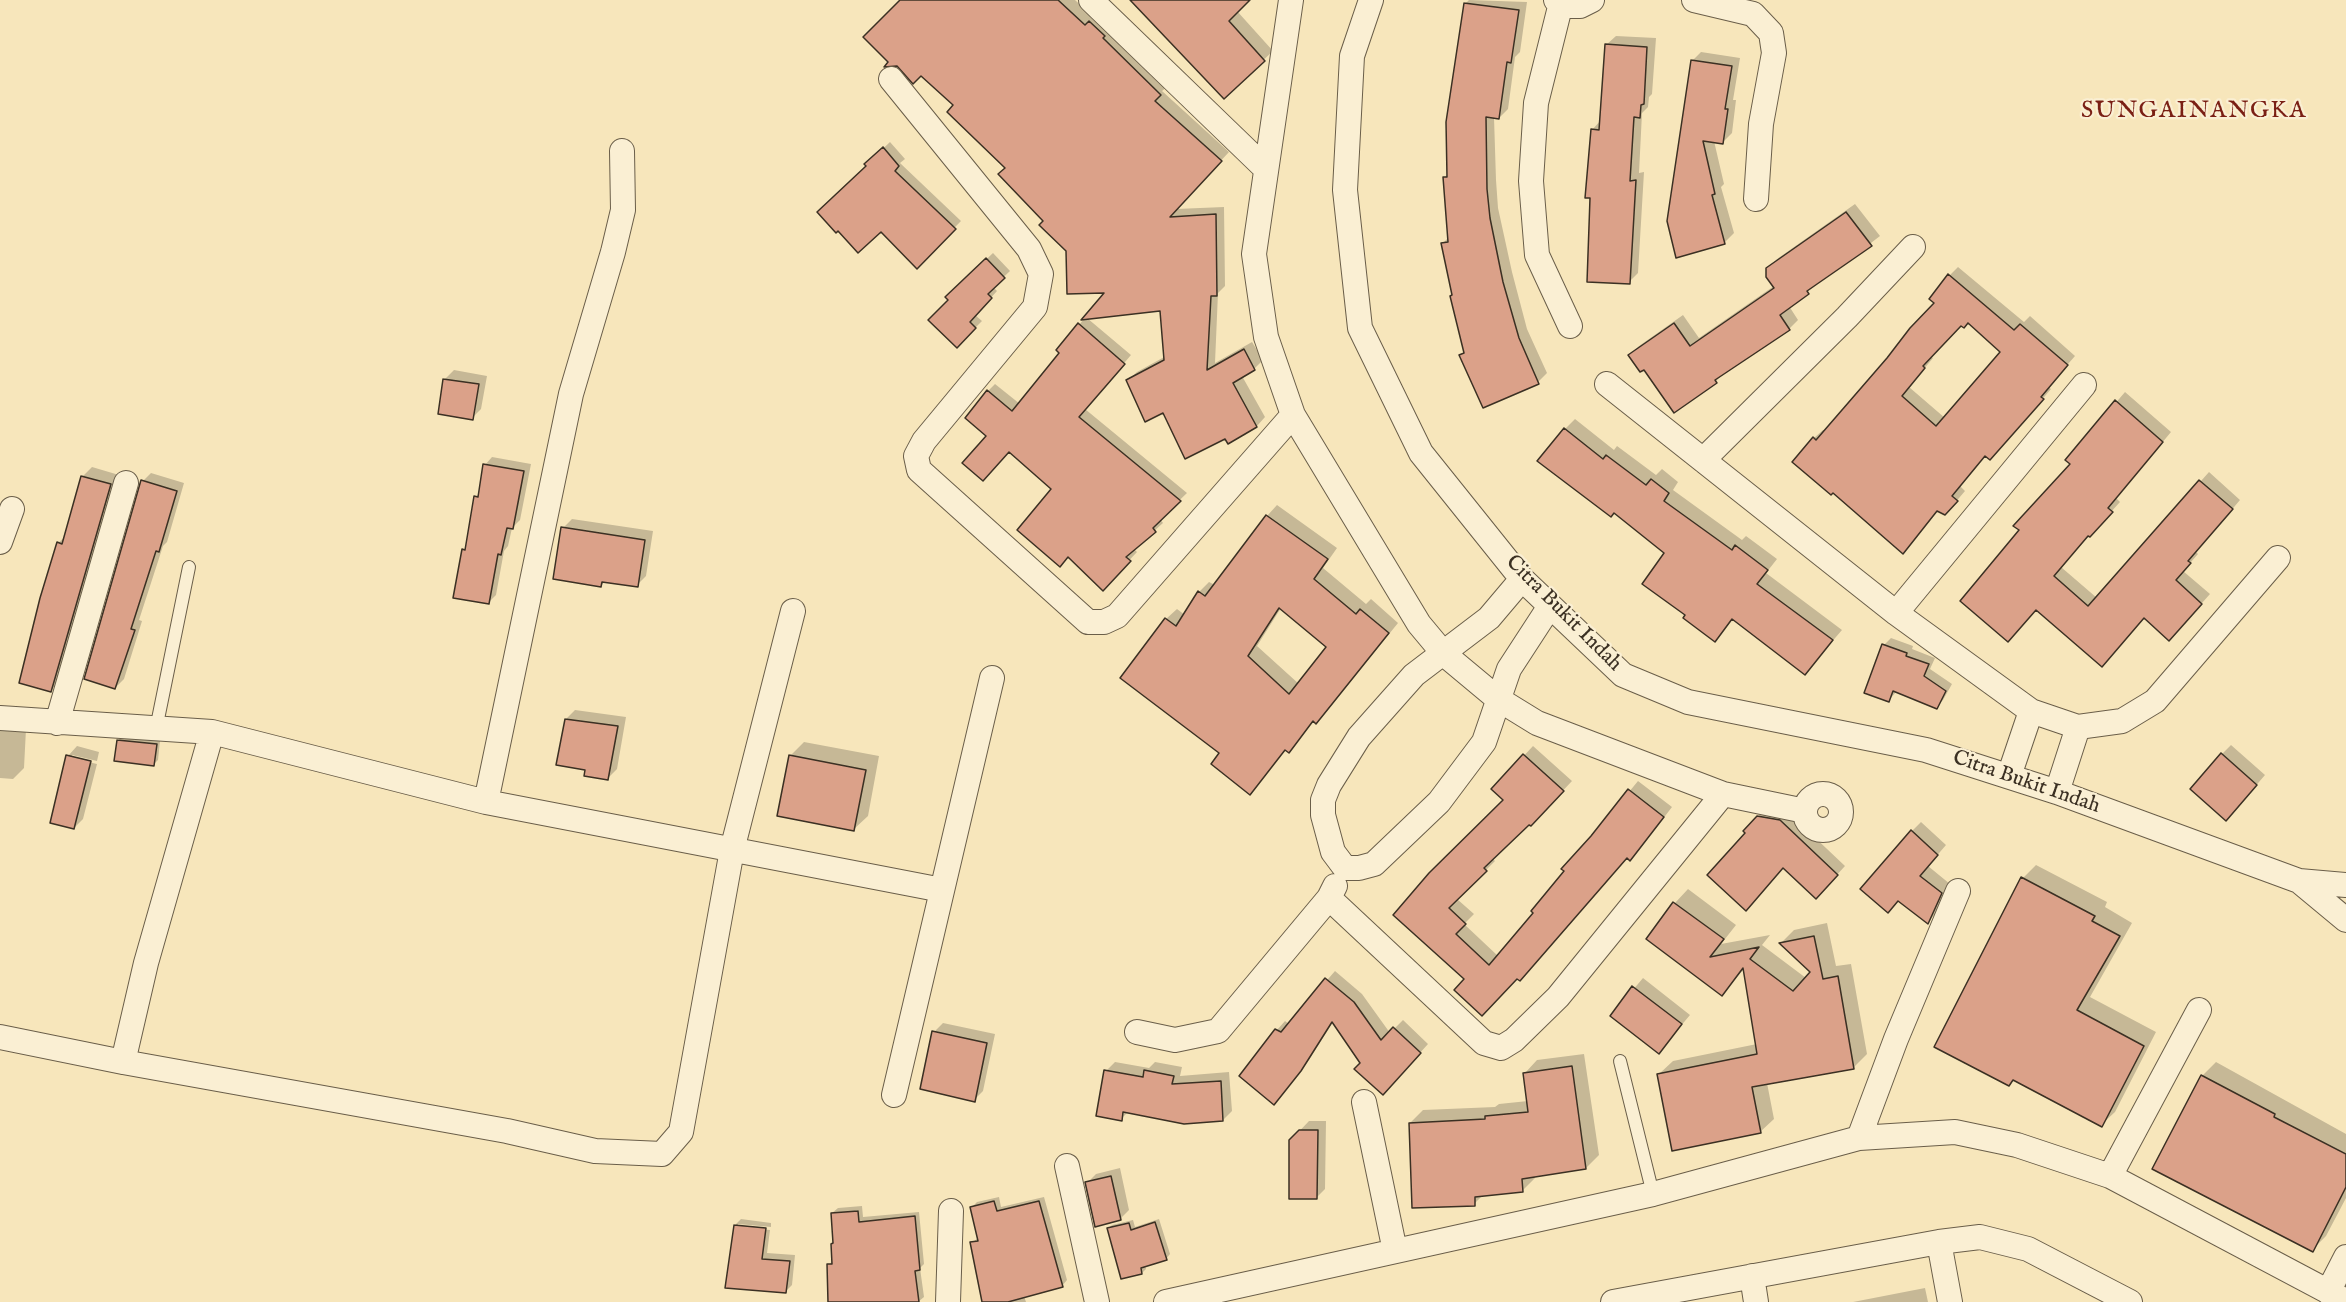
<!DOCTYPE html>
<html>
<head>
<meta charset="utf-8">
<style>
	body { margin:0 }
	canvas { display:block; background:#f7e6bb }
</style>
</head>
<body>
<canvas width="2346" height="1302"></canvas>
<script>
const ctx = document.querySelector('canvas').getContext('2d');
ctx.lineJoin = 'round';
function fillPath(path, color) { ctx.fillStyle = color; ctx.fill(path, 'evenodd'); }
const shape = rows => new Path2D(rows.map(r => 'M' + r).join(''));
function strokePath(path, color, width, dash) { ctx.strokeStyle = color; ctx.lineWidth = width; ctx.lineCap = dash ? 'butt' : 'round'; ctx.setLineDash(dash || []); ctx.stroke(path); }
function label(font, color, halo, rows, align = 'center') {
  ctx.font = font + ' "IM FELL English",serif'; ctx.lineWidth = 4.5; ctx.setLineDash([]); ctx.textBaseline = 'middle'; ctx.strokeStyle = halo; ctx.fillStyle = color; for (const [text, x, y, turn = 0] of rows) {
    ctx.save(); ctx.translate(x, y); ctx.rotate((+turn || 0) * Math.PI / 180); ctx.textAlign = isNaN(turn) ? turn : align; if (halo) ctx.strokeText(text, 0, 0); ctx.fillText(text, 0, 0); ctx.restore();
  }
}
const shadow = shape([
	[902,0,1075,0,1168,86,1162,91,1229,152,1176,209,1224,207,1225,286,1218,293,1215,363,1252,342,1263,360,1254,369,1242,376,1265,417,1257,426,1228,442,1226,437,1164,412,1128,380,1137,372,1166,356,1162,310,1087,318,1131,355,1085,409,1187,493,1160,519,1163,523,1134,549,1137,552,1103,588,1054,488,989,435,988,391,995,384,1020,404,1061,353,1079,325,1107,291,1067,251,1007,168,955,105],
	[1132,0,1248,0,1237,11,1273,51,1224,97],
	[1469,0,1527,2,1520,52,1515,57,1508,109,1499,118,1494,117,1496,180,1498,208,1512,272,1527,329,1547,373,1538,382,1461,355,1465,351,1442,244,1449,237,1444,178,1448,174,1466,3],
	[1616,36,1656,38,1652,94,1649,97,1648,107,1642,113,1639,173,1644,172,1638,273,1629,282,1592,130,1601,120,1606,45],
	[1701,52,1740,58,1733,100,1736,100,1732,133,1723,142,1714,141,1724,184,1721,187,1734,233,1725,242,1677,256,1692,61],
	[890,142,905,159,900,163,961,221,917,266,881,229,867,164],
	[1855,204,1880,236,1789,306,1798,320,1789,329,1725,372,1716,381,1674,411,1644,368,1630,355,1639,346,1683,315,1699,338,1774,286,1768,269,1777,259],
	[993,253,1010,271,993,287,997,291,975,315,982,321,957,346,950,300,947,297],
	[1958,267,2024,322,2030,316,2075,356,2048,387,2051,389,1999,450,1986,455,1960,486,1965,491,1954,504,1938,510,1912,543,1814,438,1823,430,1825,431,1936,303,1949,276],
	[1968,322,2003,352,1945,418,1909,387,1933,358,1931,357,1962,325],
	[454,370,487,376,481,409,472,418,445,379],
	[2125,392,2171,432,2116,498,2120,502,2061,567,2097,598,2209,472,2240,500,2196,552,2198,554,2183,571,2210,594,2178,630,2145,617,2110,656,2021,530,2072,464,2067,460],
	[1575,419,1614,450,1617,446,1656,475,1662,469,1678,482,1673,490,1742,540,1746,536,1777,559,1766,573,1842,630,1805,673,1734,618,1715,640,1687,615,1666,552,1565,429],
	[492,457,531,464,520,520,512,528,508,546,504,551,496,595,488,603,463,550,467,547,476,497,480,492,485,465],
	[92,467,119,475,60,681,51,690,58,543,66,536,83,476],
	[151,473,184,483,167,542,163,546,139,620,142,621,124,679,115,688,143,481],
	[1277,505,1337,548,1323,568,1366,604,1371,599,1398,623,1326,712,1316,722,1314,720,1288,751,1286,749,1250,793,1222,753,1122,678,1166,619,1177,609,1185,615,1199,592,1209,582,1215,585,1267,516],
	[1281,608,1328,647,1299,684,1257,646],
	[572,519,653,531,646,576,637,585,605,581,601,586,563,528],
	[1891,638,1913,646,1912,649,1935,658,1930,669,1952,684,1943,700,1936,707,1897,691,1889,700,1884,645],
	[575,710,626,717,617,769,608,778,566,719],
	[0,728,26,729,24,768,13,779,0,778],
	[122,737,160,741,158,760,154,764,118,741],
	[804,742,879,756,868,816,854,829,790,756],
	[2231,745,2265,775,2235,810,2222,754],
	[77,746,99,752,97,761,72,755,72,758,97,764,83,819,74,828,68,756],
	[1533,746,1572,781,1540,815,1529,823,1492,858,1495,861,1457,899,1474,914,1464,924,1498,956,1535,913,1592,837,1638,781,1672,807,1639,850,1628,857,1529,970,1466,979,1395,915,1505,800,1493,789],
	[1766,808,1789,813,1845,866,1824,889,1745,831],
	[1921,822,1946,845,1928,866,1950,884,1936,913,1928,922,1912,831],
	[2036,865,2107,902,2105,907,2132,923,2090,997,2156,1032,2115,1112,2101,1125,2014,1079,2009,1085,2023,878],
	[1688,889,1736,925,1721,944,1770,935,1762,945,1806,978,1812,971,1781,943,1794,930,1827,923,1836,966,1851,964,1867,1054,1853,1068,1767,1083,1774,1119,1760,1132,1659,1074,1673,1061,1757,1044,1744,969,1722,994,1648,939,1675,903],
	[1335,971,1362,994,1390,1033,1403,1020,1428,1044,1391,1085,1362,1063,1333,1022,1309,1060,1282,1095,1241,1076,1277,1030,1285,1021,1289,1024],
	[1643,978,1690,1015,1659,1052,1612,1015],
	[943,1023,995,1034,983,1091,974,1100,934,1032],
	[1584,1054,1599,1155,1586,1168,1535,1175,1535,1178,1522,1191,1483,1195,1474,1204,1410,1123,1423,1110,1495,1107,1499,1104,1528,1101,1525,1073,1537,1060],
	[1115,1062,1149,1068,1155,1062,1182,1067,1180,1076,1229,1072,1232,1111,1223,1120,1129,1111,1121,1119,1106,1071],
	[2216,1062,2346,1134,2346,1198,2326,1236,2312,1250,2202,1076],
	[1309,1121,1326,1121,1325,1189,1316,1198,1291,1140],
	[1120,1168,1129,1210,1120,1219,1087,1183,1096,1174],
	[999,1197,1001,1207,1044,1197,1067,1280,1062,1286,1024,1296,1026,1302,984,1302,972,1243,979,1237,972,1207,977,1202],
	[862,1206,863,1217,919,1212,924,1264,920,1268,924,1297,918,1302,892,1302,829,1265,833,1260,834,1242,832,1213,838,1208],
	[741,1219,771,1223,771,1227,738,1224,738,1227,770,1230,767,1253,795,1255,792,1285,786,1291,735,1225],
	[1159,1219,1170,1254,1166,1259,1145,1265,1146,1269,1142,1273,1108,1229,1112,1225,1133,1220,1135,1227],
	[1925,1288,1928,1302,1853,1302]
]);
const building = shape([
	[900,0,1058,0,1085,25,1089,21,1105,36,1103,38,1161,95,1155,101,1222,161,1170,217,1216,214,1217,296,1211,296,1207,370,1244,349,1255,370,1233,383,1257,427,1228,444,1225,439,1185,459,1163,413,1145,422,1126,380,1164,360,1160,311,1081,320,1104,293,1067,294,1066,251,1039,225,1043,221,998,174,1005,168,947,112,953,105,921,76,913,84,897,66,884,67,888,62,863,37,900,0],
	[1130,0,1250,0,1229,21,1265,61,1224,99,1130,0],
	[1464,3,1519,10,1511,63,1507,62,1499,119,1486,117,1487,189,1490,218,1503,282,1519,338,1539,384,1483,408,1459,355,1464,353,1450,296,1452,295,1441,243,1448,242,1443,177,1447,177,1446,122,1464,3],
	[1605,44,1647,47,1644,104,1641,105,1640,118,1634,117,1630,181,1636,180,1630,284,1587,282,1590,198,1585,198,1591,129,1599,130,1605,44],
	[1691,60,1732,66,1725,109,1728,109,1723,144,1703,141,1715,194,1712,195,1725,244,1676,258,1667,221,1691,60],
	[883,147,899,166,895,171,956,229,917,269,881,232,858,253,838,231,836,233,817,212,866,166,864,164,883,147],
	[1846,212,1872,246,1807,291,1809,294,1780,315,1790,330,1715,380,1717,383,1674,413,1644,370,1640,372,1628,355,1674,323,1690,346,1774,288,1766,277,1766,268,1846,212],
	[986,258,1005,278,988,294,992,298,970,322,976,328,957,348,928,320,948,300,945,297,986,258],
	[1948,274,2014,330,2020,324,2068,365,2041,397,2044,399,1990,460,1985,456,1952,496,1958,501,1945,515,1937,511,1903,554,1833,493,1831,495,1792,462,1813,437,1816,440,1887,358,1910,328,1934,303,1929,299,1948,274],
	[1968,323,2000,352,1936,426,1902,396,1925,368,1923,366,1961,326,1964,328,1968,323],
	[1078,323,1125,364,1079,417,1181,501,1153,528,1156,532,1126,557,1131,561,1103,591,1068,557,1060,567,1017,530,1051,489,1009,452,983,481,962,463,986,436,965,418,987,390,1012,411,1059,353,1056,350,1078,323],
	[443,379,479,384,473,420,438,414,443,379],
	[2115,400,2163,442,2108,508,2113,512,2090,537,2088,536,2054,576,2088,606,2199,480,2233,509,2188,561,2191,563,2176,580,2202,604,2169,641,2144,618,2102,667,2036,610,2008,642,1960,601,2019,530,2013,526,2070,464,2065,460,2115,400],
	[1564,428,1603,459,1606,455,1646,485,1651,479,1669,493,1664,501,1732,550,1735,545,1768,570,1757,584,1833,640,1805,675,1732,619,1715,642,1683,618,1685,615,1642,584,1664,553,1614,513,1611,517,1537,461,1564,428],
	[483,464,524,471,513,529,507,528,501,555,498,554,489,604,453,598,462,549,465,550,474,496,478,497,483,464],
	[81,476,111,484,51,692,19,683,40,598,57,542,62,544,81,476],
	[141,480,177,491,159,552,156,551,131,629,135,630,115,689,84,679,141,480],
	[1266,515,1328,559,1314,579,1356,614,1360,609,1389,633,1316,724,1313,721,1289,753,1285,750,1250,795,1211,764,1219,753,1120,678,1165,618,1176,626,1198,591,1205,596,1266,515],
	[1279,608,1326,647,1289,694,1248,656,1279,608],
	[561,527,645,540,638,587,602,582,601,587,553,579,561,527],
	[1882,644,1907,653,1906,656,1929,664,1924,676,1946,691,1937,709,1893,691,1889,702,1864,693,1882,644],
	[565,719,618,726,608,780,584,776,585,770,556,765,565,719],
	[117,740,157,744,154,766,114,761,117,740],
	[2221,753,2257,785,2226,821,2190,789,2221,753],
	[1523,754,1564,791,1531,826,1529,825,1484,868,1487,871,1449,908,1466,924,1456,934,1489,965,1533,913,1531,911,1564,871,1561,869,1591,836,1628,789,1664,817,1630,861,1627,858,1520,981,1517,979,1482,1016,1454,990,1464,979,1393,915,1429,873,1503,800,1491,789,1523,754],
	[66,755,91,761,74,829,50,823,66,755],
	[789,755,866,770,854,831,777,816,789,755],
	[1757,816,1780,820,1838,875,1816,899,1783,868,1746,911,1707,875,1745,833,1743,831,1757,816],
	[1911,830,1938,855,1920,876,1942,893,1928,924,1898,901,1888,913,1860,889,1911,830],
	[2021,877,2095,916,2092,921,2120,936,2077,1010,2144,1046,2102,1127,2013,1080,2009,1086,1934,1047,2021,877],
	[1673,902,1724,939,1710,957,1759,947,1750,959,1793,991,1810,972,1779,943,1814,936,1823,979,1838,976,1854,1069,1752,1087,1761,1133,1672,1151,1657,1074,1757,1054,1743,968,1722,996,1646,939,1673,902],
	[1325,978,1354,1002,1381,1040,1393,1027,1421,1053,1383,1095,1354,1069,1360,1063,1332,1022,1301,1071,1274,1105,1239,1076,1275,1029,1281,1032,1325,978],
	[1632,986,1682,1024,1659,1054,1610,1016,1632,986],
	[932,1031,987,1043,975,1102,920,1089,932,1031],
	[1572,1066,1586,1169,1522,1179,1523,1192,1475,1197,1475,1206,1412,1208,1409,1123,1485,1119,1485,1116,1528,1112,1523,1073,1572,1066],
	[1104,1070,1143,1077,1144,1070,1174,1076,1172,1084,1221,1081,1223,1121,1184,1124,1123,1112,1122,1121,1096,1116,1104,1070],
	[2201,1075,2275,1114,2274,1117,2346,1154,2346,1187,2313,1252,2152,1169,2201,1075],
	[1299,1130,1318,1130,1317,1199,1289,1199,1289,1140,1299,1130],
	[1111,1176,1121,1220,1095,1227,1085,1182,1111,1176],
	[994,1201,997,1211,1039,1201,1063,1287,1008,1302,982,1302,970,1242,978,1241,970,1207,994,1201],
	[858,1211,859,1222,915,1216,920,1270,915,1271,919,1302,828,1302,827,1264,832,1264,831,1244,833,1243,831,1213,858,1211],
	[1155,1222,1167,1260,1141,1268,1142,1274,1121,1279,1107,1228,1129,1223,1131,1230,1155,1222],
	[734,1225,766,1228,762,1259,790,1261,786,1293,725,1288,734,1225]
]);
const lane = shape([
	[156,729,189,567],
	[1620,1061,1653,1194]
]);
const street = shape([
	[1091,0,1265,168],
	[1291,0,1254,254,1266,337,1293,415,1419,624,1444,654,1498,699,1537,723,1723,794,1805,811],
	[1371,0,1352,56,1345,190,1360,328,1421,453,1522,579,1623,675,1688,702,1926,750,2057,792,2299,881,2346,885],
	[1556,0,1570,6,1580,6,1592,0],
	[1694,0,1753,14,1771,33,1774,53,1761,124,1756,199],
	[1561,3,1536,103,1531,181,1537,255,1570,326],
	[891,79,1029,249,1041,274,1035,307,924,441,916,456,919,470,1088,622,1104,622,1117,616,1293,415],
	[1607,384,1896,613,2031,711,2078,727,2122,721,2155,701,2278,558],
	[1703,460,1847,317,1913,247],
	[0,542,12,509],
	[1522,579,1489,618,1414,675,1359,737,1329,785,1323,800,1323,815,1333,852,1345,868,1359,868,1374,864,1439,802,1484,742,1509,669,1550,606],
	[1896,613,2084,385],
	[0,718,212,732,486,802,942,890],
	[57,723,126,483],
	[2009,776,2031,711],
	[2057,792,2078,727],
	'1805 812a18 18 0 1 1 36 0a18 18 0 1 1-36 0Z',
	[486,802,571,394,613,252,623,210,622,151],
	[2299,881,2346,920],
	[1329,898,1484,1043,1501,1048,1514,1040,1558,997,1723,794],
	[1137,1032,1175,1040,1218,1031,1329,898,1335,886],
	[0,1037,123,1062,507,1131,595,1151,662,1154,681,1132,732,850,793,611],
	[123,1062,146,963,212,732],
	[894,1095,992,678],
	[1364,1102,1395,1251],
	[1859,1138,1896,1039,1958,891],
	[1067,1166,1097,1302],
	[2110,1176,2199,1010],
	[1939,1242,1950,1302],
	[1752,1276,1756,1302],
	[2328,1292,2346,1257],
	[948,1302,951,1211],
	[1166,1302,1653,1194,1859,1138,1955,1132,2017,1145,2110,1176,2346,1301],
	[1613,1302,1939,1242,1980,1237,2028,1249,2130,1302]
]);
const streetNames = [
	["Citra Bukit Indah",1563,614,45],
	["Citra Bukit Indah",2026,783,19]
];
const quarterNames = [
	["SUNGAINANGKA",2194,112]
];
fillPath(shadow, '#0003');
fillPath(building, '#dba189');
strokePath(building, '#3b3023', 1.5);
strokePath(lane, '#6a5e49', 14);
strokePath(street, '#6a5e49', 26);
strokePath(lane, '#faefd3', 12);
strokePath(street, '#faefd3', 24);
label('21px', '#3b3023', '#faefd3', streetNames);
ctx.letterSpacing = '1.5px';
label('24px', '#7a1f14', '#faefd3', quarterNames);
ctx.letterSpacing = '0px';
</script>
</body>
</html>
